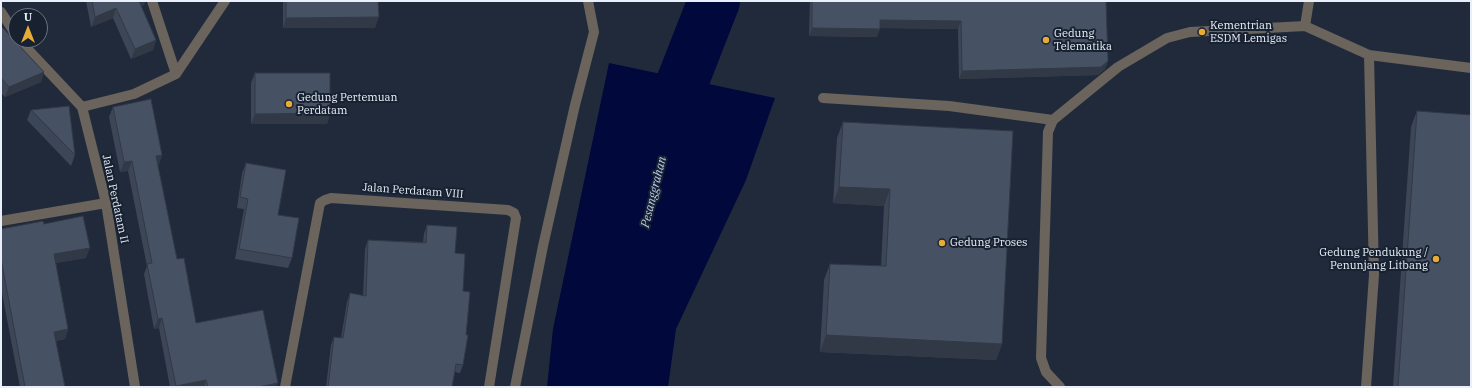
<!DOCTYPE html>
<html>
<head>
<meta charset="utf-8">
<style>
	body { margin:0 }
	#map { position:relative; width:1472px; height:388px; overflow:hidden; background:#212a3b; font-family:"IBM Plex Serif",serif }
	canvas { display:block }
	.frame { position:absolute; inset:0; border:2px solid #e9f0fb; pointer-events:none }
	.north { position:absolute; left:8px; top:8px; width:40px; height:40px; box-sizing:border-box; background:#172130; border:1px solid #6b7481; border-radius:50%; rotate:0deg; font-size:11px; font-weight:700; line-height:16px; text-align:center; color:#e9f0fb }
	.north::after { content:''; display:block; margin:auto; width:14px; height:18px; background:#e6ac36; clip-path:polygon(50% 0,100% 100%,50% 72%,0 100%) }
</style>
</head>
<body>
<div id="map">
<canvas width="1472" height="388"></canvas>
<div class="frame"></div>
<div class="north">U</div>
</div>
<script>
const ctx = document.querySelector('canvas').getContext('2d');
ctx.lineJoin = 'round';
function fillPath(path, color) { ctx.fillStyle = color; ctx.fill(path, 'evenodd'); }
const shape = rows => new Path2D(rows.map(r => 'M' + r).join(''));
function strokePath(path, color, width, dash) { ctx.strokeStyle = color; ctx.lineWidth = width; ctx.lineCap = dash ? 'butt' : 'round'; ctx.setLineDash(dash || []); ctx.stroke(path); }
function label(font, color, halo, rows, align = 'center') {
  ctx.font = font + ' "IBM Plex Serif",serif'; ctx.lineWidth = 4; ctx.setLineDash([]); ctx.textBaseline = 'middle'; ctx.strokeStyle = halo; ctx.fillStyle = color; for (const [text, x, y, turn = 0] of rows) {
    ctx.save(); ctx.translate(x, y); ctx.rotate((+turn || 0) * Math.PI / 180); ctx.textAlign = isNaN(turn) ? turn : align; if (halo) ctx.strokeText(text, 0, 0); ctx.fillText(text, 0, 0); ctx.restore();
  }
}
const water = shape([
	[609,63,775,98,746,180,676,329,668,387,547,387,553,329]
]);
const river = shape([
	[665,148,680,88,714,1]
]);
const minor = shape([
	[152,1,176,74],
	[1,12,16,35],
	[1305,26,1309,1],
	[19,40,82,107,106,203,135,387],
	[823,98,949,106,1053,120],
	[82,107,134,94,176,74,225,1],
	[1,221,106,203],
	[285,387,320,203,325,200,331,198,508,210,514,213,516,218,489,387],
	[515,387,543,246,575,105,594,32,588,1],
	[1060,387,1046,372,1041,358,1048,132,1053,120,1118,67,1167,38,1190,32,1305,26,1369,55,1471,68],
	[1366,387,1374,275,1369,55]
]);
const wall = shape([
	[86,1,145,1,144,5,141,6,156,40,153,50,131,59,113,18,91,27],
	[283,1,378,1,375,28,283,28],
	[810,1,1106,1,1108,61,1105,69,1098,75,959,79,958,29,880,28,877,37,809,36],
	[1,26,44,72,41,82,5,97,1,93],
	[255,73,330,113,327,124,251,124,251,83],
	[113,107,162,155,158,165,177,259,196,323,276,387,170,387,159,328,154,329,144,274,147,266,128,171,120,172,109,117],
	[31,110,75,155,71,166,27,120],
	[1417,111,1471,387,1393,387,1411,127],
	[843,122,1002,344,996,360,820,352,824,280,830,264,881,266,884,206,833,203,837,138],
	[246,163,278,215,292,258,288,268,235,259,244,209,237,208,242,173],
	[44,224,86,258,56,263,68,329,65,339,56,341,65,387,20,387,1,288,1,229],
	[427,225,455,253,463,291,463,365,460,373,455,372,452,387,326,387,331,345,334,337,341,338,347,302,350,293,363,296,365,249,368,240,423,242,424,234]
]);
const shadedWall = shape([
	[137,1,145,1,144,5,134,9],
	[116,8,113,18,91,27,95,17],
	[379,17,375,28,283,28,286,18],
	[880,20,961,21,958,29,877,28],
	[812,28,880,29,877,37,809,36],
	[156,40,153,50,131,59,135,49],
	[1108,61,1105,69,1098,75,959,79,962,71],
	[44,72,41,82,5,97,9,87],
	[330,113,327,124,251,124,255,114],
	[162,155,159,165,153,166,156,156],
	[132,161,128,171,120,172,124,162],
	[839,187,890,189,884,206,833,203],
	[90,248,86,258,50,264,54,254],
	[162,318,159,328,154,329,158,319],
	[68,329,65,339,50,342,54,332],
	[826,335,1002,344,996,360,820,352],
	[206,380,204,387,175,387,176,386],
	[278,383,276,387,258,387]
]);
const building = shape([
	[92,1,139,1,156,40,135,49,116,8,95,17,92,1],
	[286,1,378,1,379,17,286,18,286,1],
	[812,1,1106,1,1108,61,1101,67,962,71,961,21,880,20,880,29,812,28,812,1],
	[1,26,44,72,9,87,1,78,1,26],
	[255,73,330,73,330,113,255,114,255,73],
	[151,99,162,155,156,156,177,259,184,258,196,323,263,310,278,383,258,387,208,387,206,380,176,386,162,318,158,319,147,264,152,263,132,161,124,162,113,107,151,99],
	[69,106,75,155,31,110,69,106],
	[1417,111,1471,115,1471,387,1398,387,1417,111],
	[843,122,1013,131,1002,344,826,335,830,264,886,266,890,189,839,187,843,122],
	[246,163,286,170,278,215,299,218,292,258,239,249,248,199,240,197,246,163],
	[83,216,90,248,54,254,68,329,54,332,65,387,25,387,1,259,1,229,43,221,44,224,83,216],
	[427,225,457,227,455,253,465,254,463,291,470,292,466,335,468,335,463,365,456,364,452,387,328,387,334,337,343,338,350,293,366,296,368,240,426,243,427,225]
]);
const markers = [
	[1202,32,4,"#e6ac36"],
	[1046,40,4,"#e6ac36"],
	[289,104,4,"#e6ac36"],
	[942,243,4,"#e6ac36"],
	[1436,259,4,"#e6ac36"]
];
const poiNames = [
	["Kementrian",1210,26],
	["ESDM Lemigas",1210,39],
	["Gedung",1054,34],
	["Telematika",1054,47],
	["Gedung Pertemuan",297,98],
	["Perdatam",297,111],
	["Gedung Proses",950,243],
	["Gedung Pendukung /",1428,253,"right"],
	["Penunjang Litbang",1428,266,"right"]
];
const streetNames = [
	["Jalan Perdatam VIII",413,191,4],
	["Jalan Perdatam II",115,199,78]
];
const waterNames = [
	["Pesanggrahan",654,192,-76]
];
fillPath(water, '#00083c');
strokePath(river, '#00083c', 52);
strokePath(minor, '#6a645c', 10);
fillPath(wall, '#3d4656');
fillPath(shadedWall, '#323946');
fillPath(building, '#475164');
strokePath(building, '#323946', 1);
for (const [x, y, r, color] of markers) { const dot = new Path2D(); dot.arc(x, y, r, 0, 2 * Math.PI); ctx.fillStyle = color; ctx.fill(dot); strokePath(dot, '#172130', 1.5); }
label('11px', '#e9f0fb', '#172130', poiNames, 'left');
label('11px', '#e9f0fb', '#172130', streetNames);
label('italic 12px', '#bbd0f2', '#172130', waterNames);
</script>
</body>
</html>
